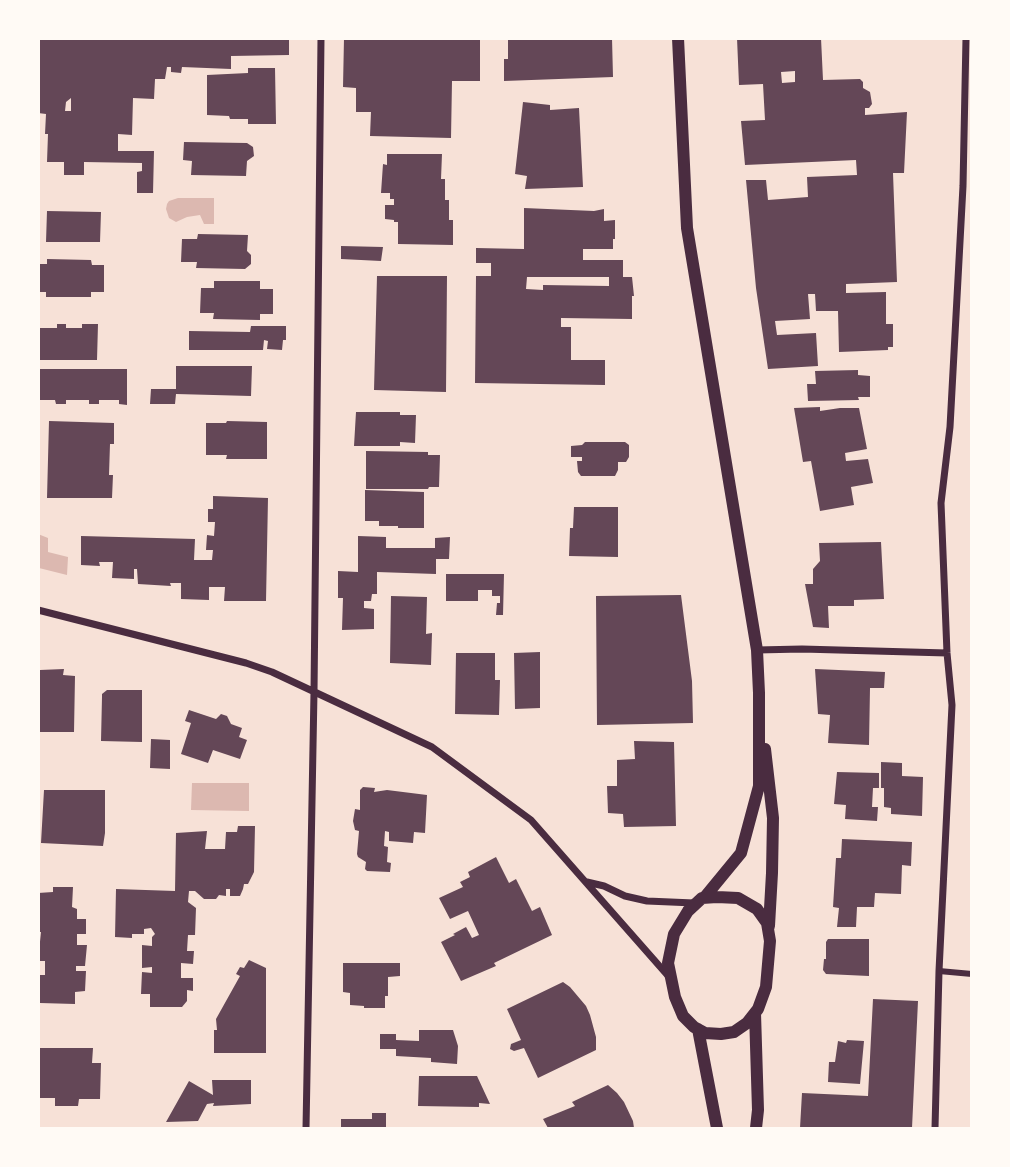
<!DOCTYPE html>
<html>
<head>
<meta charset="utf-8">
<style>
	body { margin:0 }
	#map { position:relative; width:1010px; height:1167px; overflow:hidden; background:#f7e1d7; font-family:Commissioner,sans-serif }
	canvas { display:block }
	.frame { position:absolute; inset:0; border:40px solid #fffaf5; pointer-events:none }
</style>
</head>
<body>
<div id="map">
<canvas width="1010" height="1167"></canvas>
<div class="frame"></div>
</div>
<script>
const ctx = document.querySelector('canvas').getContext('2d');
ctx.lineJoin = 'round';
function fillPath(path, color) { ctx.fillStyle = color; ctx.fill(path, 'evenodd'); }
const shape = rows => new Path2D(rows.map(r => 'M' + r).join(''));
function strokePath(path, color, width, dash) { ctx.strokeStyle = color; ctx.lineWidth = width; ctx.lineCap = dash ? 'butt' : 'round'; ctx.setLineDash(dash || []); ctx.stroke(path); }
const water = shape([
	[178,198,214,198,214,224,204,224,200,215,187,217,176,222,169,218,166,209,167,204,169,201],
	[38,534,48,538,48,552,68,557,67,575,39,568],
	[192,783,249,783,249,811,191,810]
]);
const building = shape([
	[38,38,289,38,289,55,231,56,231,69,182,67,181,73,171,72,171,67,167,67,165,79,155,79,154,99,133,98,132,135,118,134,118,151,154,151,153,193,137,193,137,172,142,171,142,163,84,162,84,175,64,175,64,162,47,162,48,134,45,134,46,114,38,113],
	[71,98,71,111,65,111,66,102],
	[344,38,480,38,480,81,452,81,451,138,370,136,371,112,356,112,356,88,343,87],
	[508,38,612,38,613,77,504,81,504,59,508,59],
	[737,38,821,38,823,80,860,79,863,82,863,88,870,92,872,104,869,108,865,108,865,115,907,112,904,173,893,173,897,282,846,284,846,293,886,292,886,324,893,324,893,347,888,347,888,350,839,352,838,311,816,311,815,294,808,294,810,319,775,321,777,335,816,333,818,366,768,369,756,288,746,180,766,180,768,200,808,197,807,177,857,175,856,160,745,165,741,121,765,120,763,84,739,85],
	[795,71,795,82,782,83,781,72],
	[248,68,275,68,276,124,248,124,248,119,230,119,229,116,207,115,207,75,248,73],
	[523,102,550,105,550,110,579,108,583,187,525,189,527,176,515,174],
	[184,142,247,143,253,147,254,156,247,161,246,176,191,175,192,161,183,160],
	[387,154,442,154,441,179,445,179,445,200,449,200,449,220,453,220,453,245,398,244,398,222,394,222,394,220,385,219,385,205,394,205,394,199,390,199,390,193,381,193,383,164,387,165],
	[524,208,594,211,604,209,604,221,615,220,615,239,613,239,613,249,583,249,583,260,623,260,623,277,632,277,634,296,632,296,632,319,561,318,561,327,571,327,571,360,605,360,605,385,475,383,476,276,491,276,491,263,476,263,476,248,524,249],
	[527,277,609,277,609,286,543,285,543,290,526,289],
	[47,211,101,212,100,242,46,242],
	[198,234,248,235,247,251,251,255,251,264,245,269,196,268,197,262,181,262,182,239,197,239],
	[341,246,383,247,381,261,341,259],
	[47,259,91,260,92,265,104,265,104,292,91,292,91,297,46,297,46,292,38,292,38,264,47,264],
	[377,276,447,276,446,392,374,390],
	[214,281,260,281,260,289,273,289,273,314,260,314,260,320,213,319,214,313,200,313,201,288,214,288],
	[57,324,66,324,66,328,82,328,82,324,98,324,97,360,38,360,38,328,57,328],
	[251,326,286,326,286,340,283,340,282,350,267,349,268,341,264,340,263,350,189,350,189,331,250,332],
	[176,366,252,366,251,396,176,394,175,404,150,404,151,389,176,389],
	[38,369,127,369,127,405,119,404,119,400,99,400,99,404,89,404,89,400,66,400,66,404,56,404,55,400,38,400],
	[858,370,858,375,870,376,870,397,858,397,859,400,808,401,807,384,816,384,815,371],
	[820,407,820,411,840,408,859,408,867,449,845,453,846,461,868,459,873,483,851,487,854,505,820,511,811,461,803,462,794,408],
	[356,412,400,412,400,415,416,415,415,443,400,442,400,446,354,446],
	[49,421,114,423,114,444,110,444,109,475,113,475,112,498,47,498],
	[227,421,267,422,267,459,226,459,227,455,206,455,206,423,226,423],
	[585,442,625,442,629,445,629,457,626,462,618,462,618,470,615,476,581,476,578,472,577,461,582,461,582,457,571,457,571,446,582,445],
	[366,451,428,452,428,455,440,455,439,487,429,487,428,489,366,489],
	[365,490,424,492,424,528,398,528,398,526,379,526,379,521,365,521],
	[213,496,268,498,266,601,224,601,225,587,209,587,209,600,181,599,181,583,170,583,171,586,138,584,137,569,134,569,134,579,112,578,113,562,99,562,100,566,81,565,81,536,195,539,194,560,212,560,213,550,206,550,207,535,214,536,215,522,208,522,208,509,213,509],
	[574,507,618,507,618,557,569,556,570,528,573,528],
	[358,536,386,537,386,548,435,548,435,538,450,537,449,559,436,559,436,574,377,572,377,594,372,594,371,601,364,601,364,608,374,609,374,629,342,630,343,598,338,598,338,571,358,572],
	[881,542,884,599,854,600,854,606,828,606,829,628,813,627,805,584,813,584,813,569,820,561,819,543],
	[446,574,504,574,503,615,496,615,497,603,500,603,500,596,492,596,492,590,478,590,478,601,446,601],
	[681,595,692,681,693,723,597,725,596,596],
	[391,596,427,597,426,634,432,633,431,665,390,663],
	[540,652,540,708,515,709,514,653],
	[456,653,495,653,495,680,500,680,499,715,455,714],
	[64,669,63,675,75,676,74,732,38,732,38,679,40,670],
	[815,669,885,672,884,688,870,688,869,745,828,743,830,715,818,714],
	[107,690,142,690,142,742,101,741,102,697,102,694],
	[189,710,216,719,221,714,227,716,231,724,242,728,239,737,247,740,240,759,213,750,208,763,181,754,191,723,185,721],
	[151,739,170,740,170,769,150,768],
	[634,741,674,742,676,826,624,827,623,814,608,813,607,786,617,786,617,760,635,759],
	[881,762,902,763,902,776,923,777,922,816,891,814,891,808,884,807,884,788,881,788],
	[837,772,879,773,879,788,873,788,872,807,878,807,877,821,845,819,846,805,834,804],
	[363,787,375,788,374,792,387,790,427,795,425,833,414,832,413,843,389,841,389,832,385,831,384,846,388,847,387,862,391,863,390,872,367,871,365,869,366,862,358,857,357,854,359,831,355,830,353,821,355,809,360,810,360,790],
	[44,790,105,790,105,833,103,846,41,843],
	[238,826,255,826,254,872,248,884,244,884,243,889,240,896,230,896,230,889,226,889,226,896,219,895,216,899,204,899,195,891,189,891,188,902,196,908,195,935,188,935,187,951,194,951,193,964,181,963,181,978,193,978,193,991,187,990,187,1001,182,1007,150,1007,150,994,141,994,142,972,152,973,152,967,142,968,142,945,152,946,152,937,155,934,151,928,144,929,144,934,132,934,132,938,115,937,116,889,175,891,176,833,207,831,205,849,225,849,226,832,237,832],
	[842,839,912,842,911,866,902,865,901,894,875,893,874,907,857,907,856,927,837,927,839,908,833,907,836,858,841,858],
	[496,857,509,883,516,879,532,911,540,907,552,935,494,963,496,966,461,981,441,942,455,935,453,934,466,927,472,938,479,935,468,911,450,919,439,898,463,887,460,882,470,877,468,872],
	[53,887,73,887,72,907,77,909,77,919,86,919,86,934,77,934,77,945,87,945,85,966,76,966,76,971,86,971,85,991,75,992,75,1004,40,1003,38,975,45,975,45,961,38,961,41,932,38,932,38,893,53,892],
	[828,939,869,939,869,976,826,974,823,970,824,959,826,959,826,942],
	[249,960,266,968,266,1053,214,1053,214,1030,217,1030,216,1019,240,976,236,974,240,967,244,968],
	[343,963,400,963,400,976,388,977,388,996,385,996,385,1008,364,1008,364,1006,350,1005,350,993,343,992],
	[563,982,570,987,586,1006,590,1015,596,1037,596,1050,538,1078,524,1048,514,1051,510,1049,511,1044,521,1040,507,1009],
	[873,999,918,1001,912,1128,800,1128,802,1093,868,1096],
	[419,1030,453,1030,458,1046,457,1064,431,1062,431,1058,396,1056,396,1049,380,1049,380,1034,396,1034,396,1040,419,1041],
	[847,1040,864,1041,860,1084,828,1082,829,1062,835,1062,838,1041,846,1043],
	[38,1048,93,1048,92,1063,101,1063,100,1099,79,1099,78,1106,55,1106,55,1098,38,1098],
	[419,1076,477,1076,490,1104,479,1103,479,1107,418,1106],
	[212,1080,251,1080,251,1104,213,1106,214,1103,207,1104,198,1121,166,1122,189,1081,213,1095],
	[608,1085,617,1093,624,1102,633,1121,634,1128,548,1128,543,1119,575,1106,572,1102],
	[372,1113,386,1113,386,1128,341,1128,341,1119,372,1119]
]);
const pedestrian = shape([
	[939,971,972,974]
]);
const minor = shape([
	[38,610,246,663,272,672,432,747,531,820,670,978],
	[757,650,802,649,947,653],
	[587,882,604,886,625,896,647,901,694,903],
	[306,1128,314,692,321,38],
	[935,1128,939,971,952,705,947,653,941,503,950,427,963,186,966,38]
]);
const tertiary = shape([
	[678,38,687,228,757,650,759,693,759,786,741,853,704,898],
	[765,749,773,818,772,873,769,926],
	[717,897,738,898,757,909,767,923,770,941,766,987,758,1009,747,1023,734,1032,721,1034,705,1033,694,1027,683,1016,675,997,668,963,674,934,688,911,702,898,717,897],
	[755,1013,758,1110,756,1128],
	[698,1029,717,1128]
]);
fillPath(water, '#dcb8b0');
fillPath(building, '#644757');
strokePath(pedestrian, '#4a2c40', 6);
strokePath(minor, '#4a2c40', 7);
strokePath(tertiary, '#4a2c40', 12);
</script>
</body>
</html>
